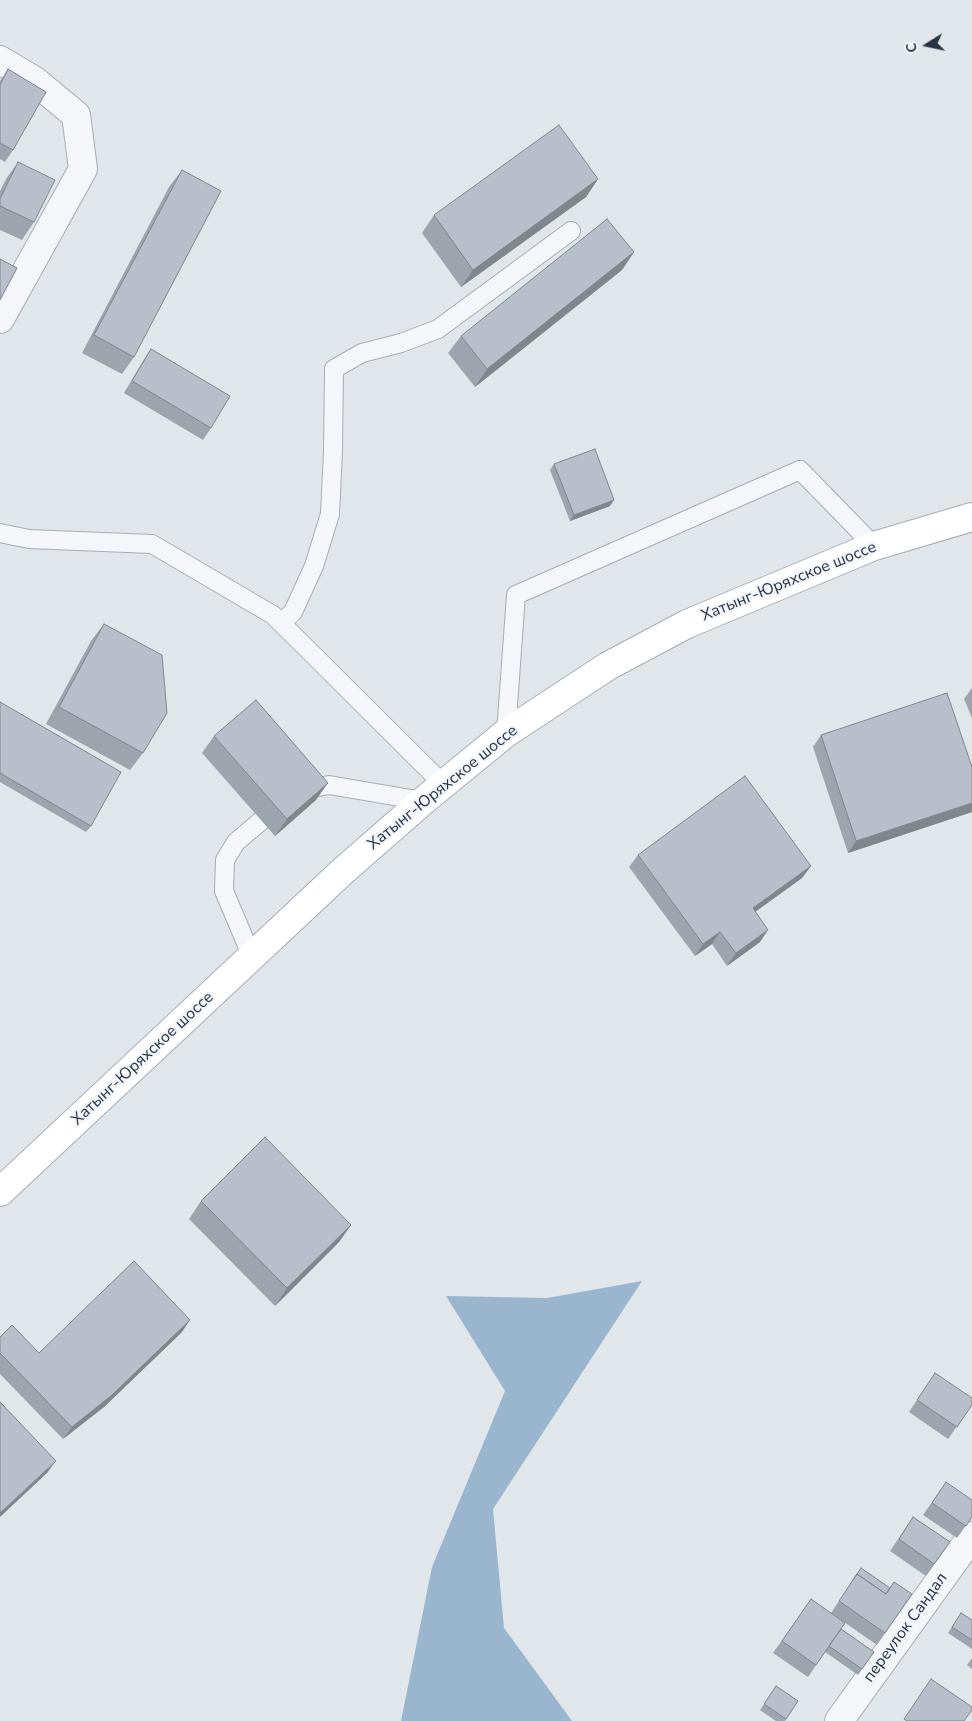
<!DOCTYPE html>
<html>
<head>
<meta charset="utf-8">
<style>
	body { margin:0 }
	#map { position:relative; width:972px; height:1721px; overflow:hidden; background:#e1e6eb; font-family:"Nunito Sans",sans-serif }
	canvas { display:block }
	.north { position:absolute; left:902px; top:20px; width:50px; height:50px; -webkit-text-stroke:4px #f1f4f8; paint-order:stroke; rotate:260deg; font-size:14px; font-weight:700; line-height:20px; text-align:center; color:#283445 }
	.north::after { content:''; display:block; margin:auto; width:18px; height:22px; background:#283445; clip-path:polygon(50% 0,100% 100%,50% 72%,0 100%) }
</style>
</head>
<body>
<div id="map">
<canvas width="972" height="1721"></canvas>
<div class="north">С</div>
</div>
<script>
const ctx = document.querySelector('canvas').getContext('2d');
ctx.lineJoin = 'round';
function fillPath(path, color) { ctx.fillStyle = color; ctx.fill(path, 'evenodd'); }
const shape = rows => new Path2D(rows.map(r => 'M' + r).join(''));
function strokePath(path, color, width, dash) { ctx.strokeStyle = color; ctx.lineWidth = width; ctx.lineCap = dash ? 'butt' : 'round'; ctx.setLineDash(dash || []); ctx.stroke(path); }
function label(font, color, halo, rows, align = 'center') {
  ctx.font = font + ' "Nunito Sans",sans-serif'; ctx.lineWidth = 4.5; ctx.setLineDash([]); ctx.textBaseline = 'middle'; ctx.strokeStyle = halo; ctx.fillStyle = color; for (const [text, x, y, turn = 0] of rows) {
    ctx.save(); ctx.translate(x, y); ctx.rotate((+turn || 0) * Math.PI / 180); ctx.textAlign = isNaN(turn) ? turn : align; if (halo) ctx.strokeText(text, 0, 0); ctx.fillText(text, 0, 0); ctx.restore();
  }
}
const water = shape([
	[642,1281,493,1509,504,1628,572,1721,401,1721,432,1567,505,1391,446,1296,547,1298]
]);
const lane = shape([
	[0,533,29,539,152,544,273,615,443,784],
	[281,623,293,612,314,566,330,514,333,451,334,369,362,353,401,343,438,329,571,231],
	[506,733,516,595,800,470,874,546],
	[306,789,329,785,423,801],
	[252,957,224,891,225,860,236,842,261,821]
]);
const street = shape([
	[0,60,35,81,76,115,83,169,0,319],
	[839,1721,972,1536]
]);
const secondary = shape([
	[0,1192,343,871,423,801,506,733,608,666,687,624,874,546,972,517]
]);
const wall = shape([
	[8,69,13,150,5,162,0,159,0,81],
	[18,162,34,222,22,240,0,230,0,191,6,179],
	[182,170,134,357,122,374,82,353,169,187],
	[598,179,586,197,461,287,422,233,434,215],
	[634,252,622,270,475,387,448,353,461,336],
	[151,349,211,428,203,440,124,393,143,361],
	[554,464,610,506,570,521,550,470],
	[104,624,143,753,130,770,46,724,91,641],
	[972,688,972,718,964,699],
	[0,702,91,826,86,832,0,782],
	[821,735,972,767,972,812,848,853,813,747],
	[214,736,316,800,275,836,202,753],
	[638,855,811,866,802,878,755,912,760,942,727,966,712,944,695,956,629,867],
	[201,1201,351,1225,339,1242,275,1306,189,1219],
	[182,1332,104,1407,63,1439,0,1374,0,1337,39,1353],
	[935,1373,972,1405,948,1439,909,1412],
	[946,1482,972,1517,957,1538,923,1515],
	[913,1517,950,1542,926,1576,890,1551],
	[861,1568,890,1588,912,1594,877,1645,831,1613],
	[811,1599,841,1629,874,1652,858,1675,825,1652,808,1677,773,1653],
	[961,1613,972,1620,972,1649,948,1633],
	[972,1658,972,1669,967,1665],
	[776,1686,798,1701,785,1721,776,1721,760,1710]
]);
const shadedWall = shape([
	[598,179,586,197,461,287,473,270],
	[634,252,622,270,475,387,487,369],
	[614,500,610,506,570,521,574,515],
	[328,783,316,800,275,836,287,819],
	[972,803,972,812,848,853,856,841],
	[811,866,802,878,744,920,753,908],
	[768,930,760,942,727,966,736,953],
	[720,932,712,944,695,956,703,944],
	[351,1225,339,1242,275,1306,287,1288],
	[190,1320,182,1332,104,1407,63,1439,72,1427],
	[56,1461,47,1473,0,1517,0,1513]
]);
const building = shape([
	[8,69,46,92,13,150,0,143,0,85,8,69],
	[559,125,598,179,473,270,434,215,559,125],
	[18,162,55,180,34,222,0,206,0,199,18,162],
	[182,170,221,191,134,357,94,335,182,170],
	[607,219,634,252,487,369,461,336,607,219],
	[0,259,17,268,0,300,0,259],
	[151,349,230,396,211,428,132,381,151,349],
	[595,449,614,500,574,515,554,464,595,449],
	[104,624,162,655,167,713,143,753,59,707,104,624],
	[947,693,972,767,972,803,856,841,821,735,947,693],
	[256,700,328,783,287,819,214,736,256,700],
	[0,702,121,772,91,826,0,773,0,702],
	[745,776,811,866,753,908,768,930,736,953,720,932,703,944,638,855,745,776],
	[265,1137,351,1225,287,1288,201,1201,265,1137],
	[134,1261,190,1320,112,1395,72,1427,0,1353,0,1337,12,1325,39,1353,134,1261],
	[935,1373,972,1398,972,1405,957,1427,917,1400,935,1373],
	[0,1402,56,1461,0,1513,0,1402],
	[946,1482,972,1500,972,1517,966,1526,932,1503,946,1482],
	[913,1517,950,1542,934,1564,899,1539,913,1517],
	[861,1568,890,1588,886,1594,857,1574,853,1580,861,1568],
	[857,1574,886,1594,894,1582,912,1594,885,1633,839,1601,857,1574],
	[811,1599,845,1623,816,1665,782,1641,811,1599],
	[961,1613,972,1620,972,1640,952,1627,961,1613],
	[841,1629,874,1652,862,1669,829,1646,841,1629],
	[931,1679,972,1707,972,1710,964,1721,907,1721,904,1719,931,1679],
	[776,1686,798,1701,786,1719,764,1704,776,1686]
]);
const streetNames = [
	["Хатынг-Юряхское шоссе",789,582,-22],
	["Хатынг-Юряхское шоссе",443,788,-39],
	["Хатынг-Юряхское шоссе",143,1059,-43],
	["переулок Сандал",906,1628,-54]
];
fillPath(water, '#99b6ce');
strokePath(lane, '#a6adb6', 20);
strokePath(street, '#a6adb6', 30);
strokePath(secondary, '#a6adb6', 30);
strokePath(lane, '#f4f6f9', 18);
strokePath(street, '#f4f6f9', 28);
strokePath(secondary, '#fff', 28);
fillPath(wall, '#9ea4ae');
fillPath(shadedWall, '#81868d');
fillPath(building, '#b8bfca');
strokePath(building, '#81868d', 1);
label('16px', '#283445', '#f1f4f8', streetNames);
</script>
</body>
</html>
